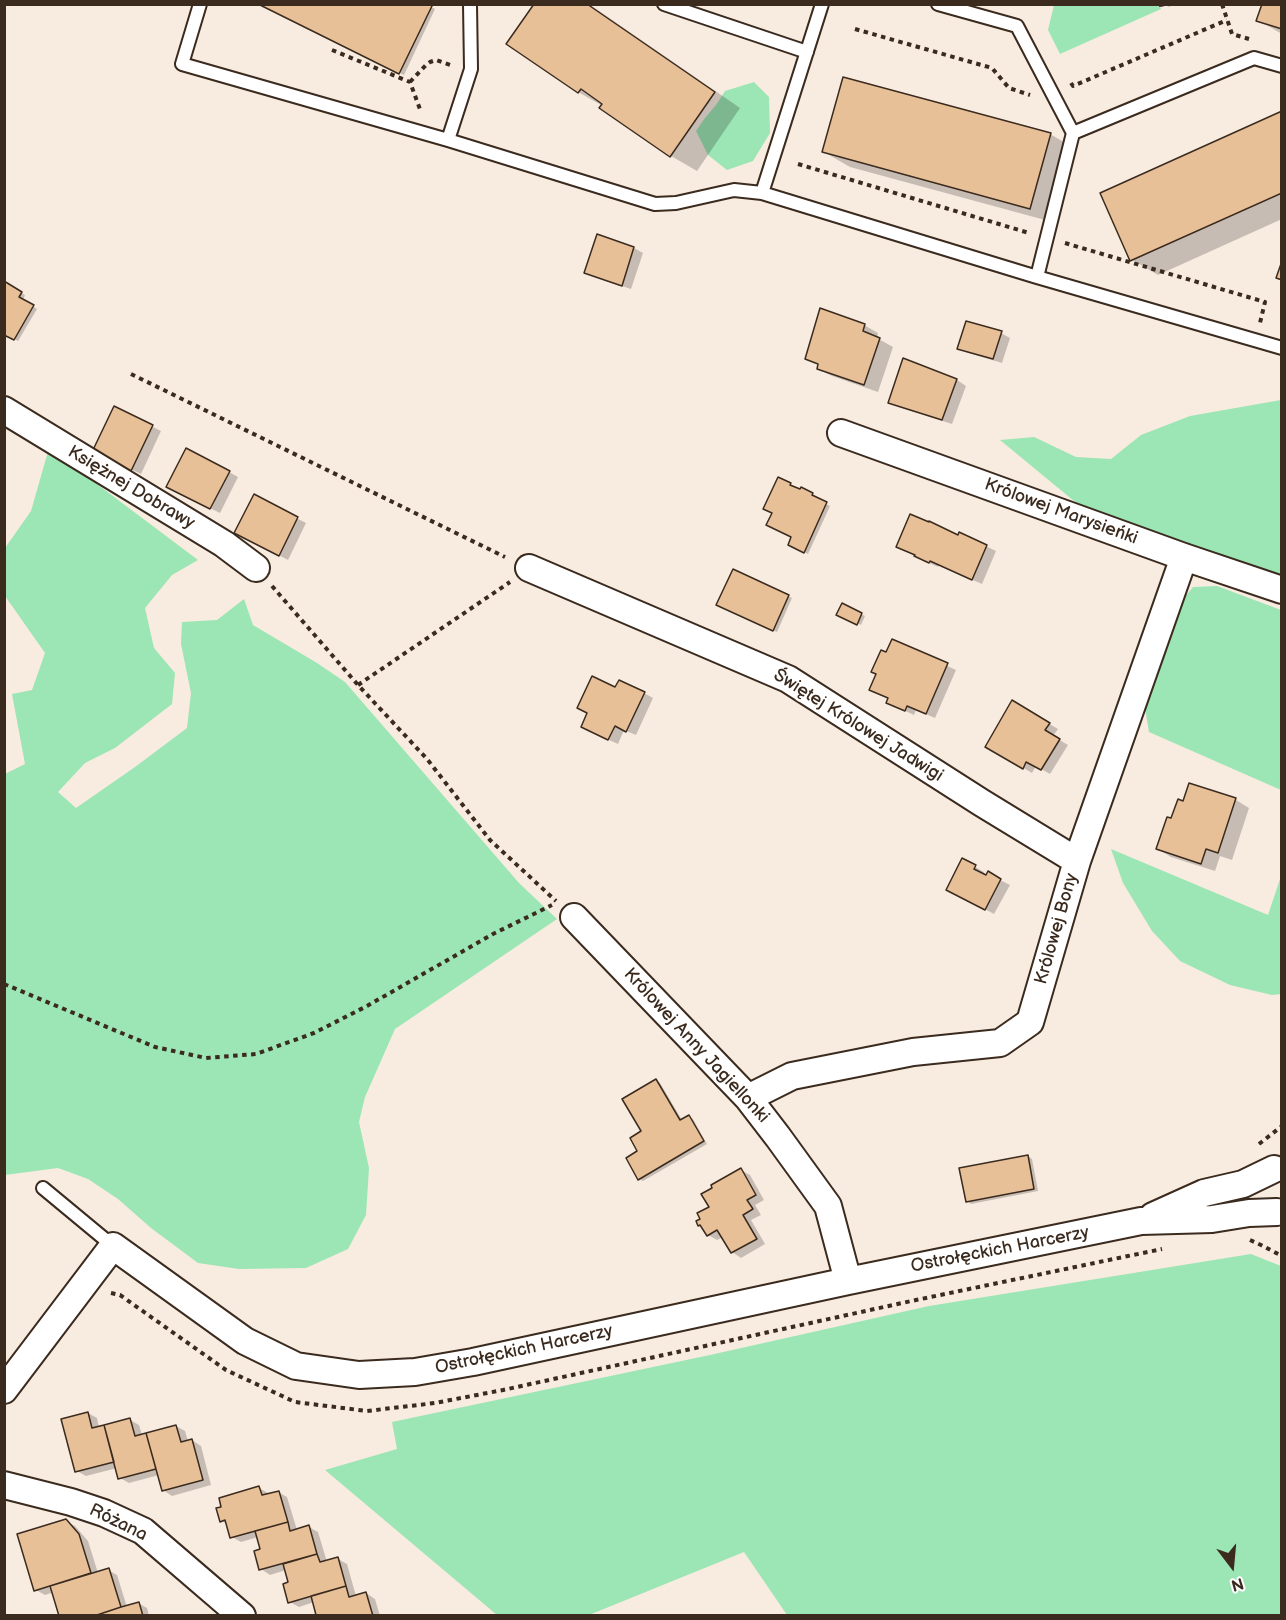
<!DOCTYPE html>
<html>
<head>
<meta charset="utf-8">
<style>
	body { margin:0 }
	#map { position:relative; width:1286px; height:1620px; overflow:hidden; background:#f8ece0; font-family:"Balsamiq Sans",sans-serif }
	canvas { display:block }
	.frame { position:absolute; inset:0; border:6px solid #3b2a1e; pointer-events:none }
	.north { position:absolute; left:1202px; top:1536px; width:60px; height:60px; -webkit-text-stroke:4px #fff; paint-order:stroke; rotate:164deg; font-size:16px; font-weight:700; line-height:24px; text-align:center; color:#3b2a1e }
	.north::after { content:''; display:block; margin:auto; width:21px; height:27px; background:#3b2a1e; clip-path:polygon(50% 0,100% 100%,50% 72%,0 100%) }
</style>
</head>
<body>
<div id="map">
<canvas width="1286" height="1620"></canvas>
<div class="frame"></div>
<div class="north">N</div>
</div>
<script>
const ctx = document.querySelector('canvas').getContext('2d');
ctx.lineJoin = 'round';
function fillPath(path, color) { ctx.fillStyle = color; ctx.fill(path, 'evenodd'); }
const shape = rows => new Path2D(rows.map(r => 'M' + r).join(''));
function strokePath(path, color, width, dash) { ctx.strokeStyle = color; ctx.lineWidth = width; ctx.lineCap = dash ? 'butt' : 'round'; ctx.setLineDash(dash || []); ctx.stroke(path); }
function label(font, color, halo, rows, align = 'center') {
  ctx.font = font + ' "Balsamiq Sans",sans-serif'; ctx.lineWidth = 5; ctx.setLineDash([]); ctx.textBaseline = 'middle'; ctx.strokeStyle = halo; ctx.fillStyle = color; for (const [text, x, y, turn = 0] of rows) {
    ctx.save(); ctx.translate(x, y); ctx.rotate((+turn || 0) * Math.PI / 180); ctx.textAlign = isNaN(turn) ? turn : align; if (halo) ctx.strokeText(text, 0, 0); ctx.fillText(text, 0, 0); ctx.restore();
  }
}
const green = shape([
	[1159,5,1161,9,1060,54,1048,30,1054,5],
	[754,82,769,97,770,133,753,161,727,170,708,155,696,131,705,118,716,105,725,91],
	[1281,400,1281,580,1091,515,1000,440,1034,437,1076,457,1111,459,1141,435,1190,416],
	[49,448,198,560,172,575,145,608,154,648,175,673,172,704,115,748,85,763,58,792,76,808,135,767,187,728,191,693,181,644,182,622,217,620,244,599,253,625,317,663,345,682,519,883,557,919,395,1029,365,1097,359,1122,369,1168,366,1215,348,1249,306,1268,239,1269,198,1263,151,1228,118,1199,88,1179,58,1168,5,1175,5,774,25,764,12,694,32,690,45,653,5,596,5,548,31,511],
	[1217,586,1281,610,1281,790,1149,732,1144,702,1178,605,1193,587],
	[1111,849,1268,915,1281,876,1281,994,1272,995,1230,985,1180,961,1152,931,1123,883],
	[1251,1254,1281,1266,1281,1615,787,1615,744,1552,589,1615,497,1615,325,1470,397,1449,392,1422,710,1355,929,1306]
]);
const shadow = shape([
	[260,4,426,4,435,9,404,75],
	[535,4,589,4,740,108,697,171,671,156,601,108,603,106,578,92],
	[1282,4,1282,34,1258,20],
	[1050,134,1076,149,1056,223,850,167,824,152],
	[1282,194,1282,219,1158,275,1131,259,1145,252,1145,255],
	[598,236,634,248,643,253,631,289,594,277,586,272],
	[4,283,25,295,23,300,37,309,18,341,4,333],
	[967,323,1001,333,1010,338,1002,363,968,353,959,348],
	[864,325,878,333,877,338,893,347,878,392,832,376,818,369,819,365,807,358],
	[904,360,957,380,966,386,952,424,899,407,890,402],
	[115,408,161,431,141,474,103,456],
	[229,472,238,477,220,513,177,492],
	[779,479,794,486,793,488,800,491,801,489,813,494,817,497,816,499,830,506,808,554,790,545,793,537,774,513],
	[254,497,306,523,288,560,245,538],
	[960,534,996,551,982,584,939,565,938,567,925,561],
	[788,596,792,598,777,632,722,607],
	[843,605,865,616,861,625,838,614],
	[892,641,956,670,935,718,916,710,914,715,897,707],
	[616,689,644,693,653,698,636,735,624,730,618,744,591,732],
	[1012,702,1058,729,1053,736,1068,745,1050,774,1036,766,1032,773,987,746],
	[1190,785,1236,800,1249,808,1232,860,1220,856,1215,871,1171,857,1158,849,1172,820,1184,803],
	[963,860,984,872,983,875,987,877,988,874,1010,885,994,914,957,894],
	[656,1081,660,1083,682,1120,689,1117,693,1119,707,1144,643,1181,639,1179,639,1151],
	[1028,1156,1032,1159,1038,1191,971,1204,967,1201],
	[741,1170,750,1175,764,1200,755,1205,761,1215,751,1220,765,1244,741,1258,732,1252,723,1237,717,1240,708,1235,711,1207],
	[88,1413,97,1418,99,1428,130,1420,139,1425,142,1435,176,1426,185,1431,188,1441,192,1440,201,1446,211,1485,172,1496,163,1490,159,1475,129,1483,120,1478,117,1468,86,1476,77,1471],
	[259,1488,268,1493,269,1495,278,1492,287,1497,297,1530,309,1527,318,1532,327,1562,338,1559,347,1564,356,1596,366,1593,375,1599,380,1616,318,1616,314,1602,299,1607,290,1602,290,1583,286,1570,270,1575,261,1569,262,1550,258,1537,241,1542,232,1537,228,1525,222,1521],
	[65,1521,75,1526,88,1541,98,1573,108,1570,117,1575,127,1607,138,1603,147,1608,149,1616,61,1616,54,1592,45,1595,36,1590]
]);
const building = shape([
	[258,4,430,4,432,6,399,74,258,4],
	[534,4,587,4,715,92,670,157,599,108,602,104,581,89,578,93,506,44,534,4],
	[1262,4,1282,4,1282,29,1256,21,1262,4],
	[843,77,1051,133,1030,209,822,152,843,77],
	[1282,111,1282,193,1130,261,1100,193,1282,111],
	[597,234,634,247,622,286,584,273,597,234],
	[1282,261,1282,280,1276,278,1282,261],
	[4,281,22,292,19,297,34,305,14,340,4,335,4,281],
	[820,308,865,324,863,331,880,338,864,385,817,369,818,364,805,359,820,308],
	[966,321,1002,331,993,359,957,349,966,321],
	[903,358,957,379,942,420,888,403,903,358],
	[114,406,153,425,131,471,92,452,114,406],
	[186,448,230,471,210,509,166,487,186,448],
	[778,477,791,483,790,485,800,489,801,487,813,493,812,495,827,502,804,553,788,545,791,537,766,525,772,513,763,509,778,477],
	[254,494,298,517,279,556,234,533,254,494],
	[910,514,929,522,929,521,958,535,959,532,987,545,972,580,930,561,929,563,914,556,915,555,896,547,910,514],
	[733,569,789,595,773,631,716,605,733,569],
	[842,603,862,613,857,625,836,615,842,603],
	[892,639,948,663,926,714,907,706,905,711,886,703,888,698,869,690,876,674,871,672,881,650,886,652,892,639],
	[592,676,615,687,619,680,645,692,626,732,615,726,608,740,581,727,587,713,577,708,592,676],
	[1012,700,1050,723,1045,730,1060,739,1041,770,1026,762,1023,769,985,747,1012,700],
	[1189,783,1236,798,1218,853,1206,849,1201,864,1156,849,1167,817,1171,818,1178,799,1183,801,1189,783],
	[962,858,976,865,974,869,986,875,988,871,1001,879,985,910,946,890,962,858],
	[656,1079,680,1120,689,1115,704,1141,638,1180,626,1158,637,1151,630,1138,641,1131,622,1099,656,1079],
	[1028,1155,1034,1189,966,1202,959,1168,1028,1155],
	[741,1168,756,1195,747,1200,753,1209,743,1215,757,1239,731,1253,717,1230,707,1236,700,1225,698,1226,696,1221,700,1219,697,1213,709,1207,701,1194,712,1188,711,1185,741,1168],
	[88,1412,92,1428,104,1425,114,1462,75,1472,61,1419,88,1412],
	[130,1418,135,1436,146,1433,156,1469,118,1479,104,1425,130,1418],
	[176,1425,181,1442,192,1439,203,1480,162,1491,146,1433,176,1425],
	[259,1486,262,1495,279,1491,288,1522,230,1538,225,1520,220,1522,216,1508,221,1507,219,1498,259,1486],
	[66,1519,79,1534,91,1573,34,1591,17,1534,66,1519],
	[288,1522,290,1531,309,1525,317,1554,259,1570,254,1551,260,1549,255,1531,288,1522],
	[317,1554,320,1562,338,1557,346,1586,288,1603,283,1584,288,1582,283,1564,317,1554],
	[109,1568,121,1607,94,1616,59,1616,50,1586,109,1568],
	[346,1586,349,1597,366,1592,373,1616,314,1616,316,1615,311,1596,346,1586],
	[139,1602,143,1616,94,1616,121,1607,139,1602]
]);
const path = shape([
	[1222,4,1232,34,1249,39],
	[1159,5,1171,4],
	[855,29,992,68,1009,88,1030,95],
	[332,50,410,82,421,112],
	[410,82,426,65,430,62,436,60,450,65],
	[1071,83,1073,86,1227,20],
	[798,164,1029,233],
	[1065,243,1265,302,1260,323],
	[131,374,505,557],
	[272,586,358,685,427,759,490,840,556,901],
	[358,685,510,582],
	[4,984,155,1047,206,1058,256,1054,314,1033,367,1006,493,934,552,905],
	[1259,1144,1282,1126],
	[1250,1240,1261,1245,1282,1256],
	[111,1293,120,1295,226,1370,295,1402,367,1411,435,1403,503,1390,916,1300,1162,1249]
]);
const lane = shape([
	[200,4,182,64,448,140,655,204,676,203,734,190,762,193],
	[664,4,807,52],
	[822,4,762,193,1037,277],
	[938,4,1017,26,1073,133],
	[1282,66,1254,58,1073,133,1037,277,1282,348],
	[448,140,471,69,470,4],
	[43,1188,113,1246]
]);
const street = shape([
	[4,410,224,544,256,568],
	[841,433,1184,557,1282,590],
	[529,568,788,679,982,803,1077,861],
	[574,917,748,1098,778,1137,828,1206,848,1281],
	[748,1098,792,1076,913,1052,1000,1043,1030,1022,1077,861,1184,557],
	[1153,1216,1204,1193,1243,1184,1274,1169],
	[4,1390,113,1246,245,1341,296,1366,359,1375,415,1372,473,1362,848,1281,1141,1221,1212,1219,1249,1213,1277,1212],
	[4,1485,71,1502,104,1513,143,1531,242,1616]
]);
const streetNames = [
	["Księżnej Dobrawy",131,488,31],
	["Królowej Marysieńki",1061,512,20],
	["Świętej Królowej Jadwigi",858,726,32],
	["Królowej Bony",1057,929,-74],
	["Królowej Anny Jagiellonki",696,1046,47],
	["Ostrołęckich Harcerzy",1000,1250,-11],
	["Ostrołęckich Harcerzy",524,1350,-12],
	["Różana",118,1523,26]
];
fillPath(green, '#9ce5b4');
fillPath(shadow, '#0003');
fillPath(building, '#e8c098');
strokePath(building, '#3b2a1e', 1.5);
strokePath(lane, '#3b2a1e', 16);
strokePath(street, '#3b2a1e', 30);
strokePath(path, '#3b2a1e', 4, [4.5, 4.5]);
strokePath(lane, '#fff', 12);
strokePath(street, '#fff', 26);
label('18px', '#3b2a1e', '#fff', streetNames);
</script>
</body>
</html>
